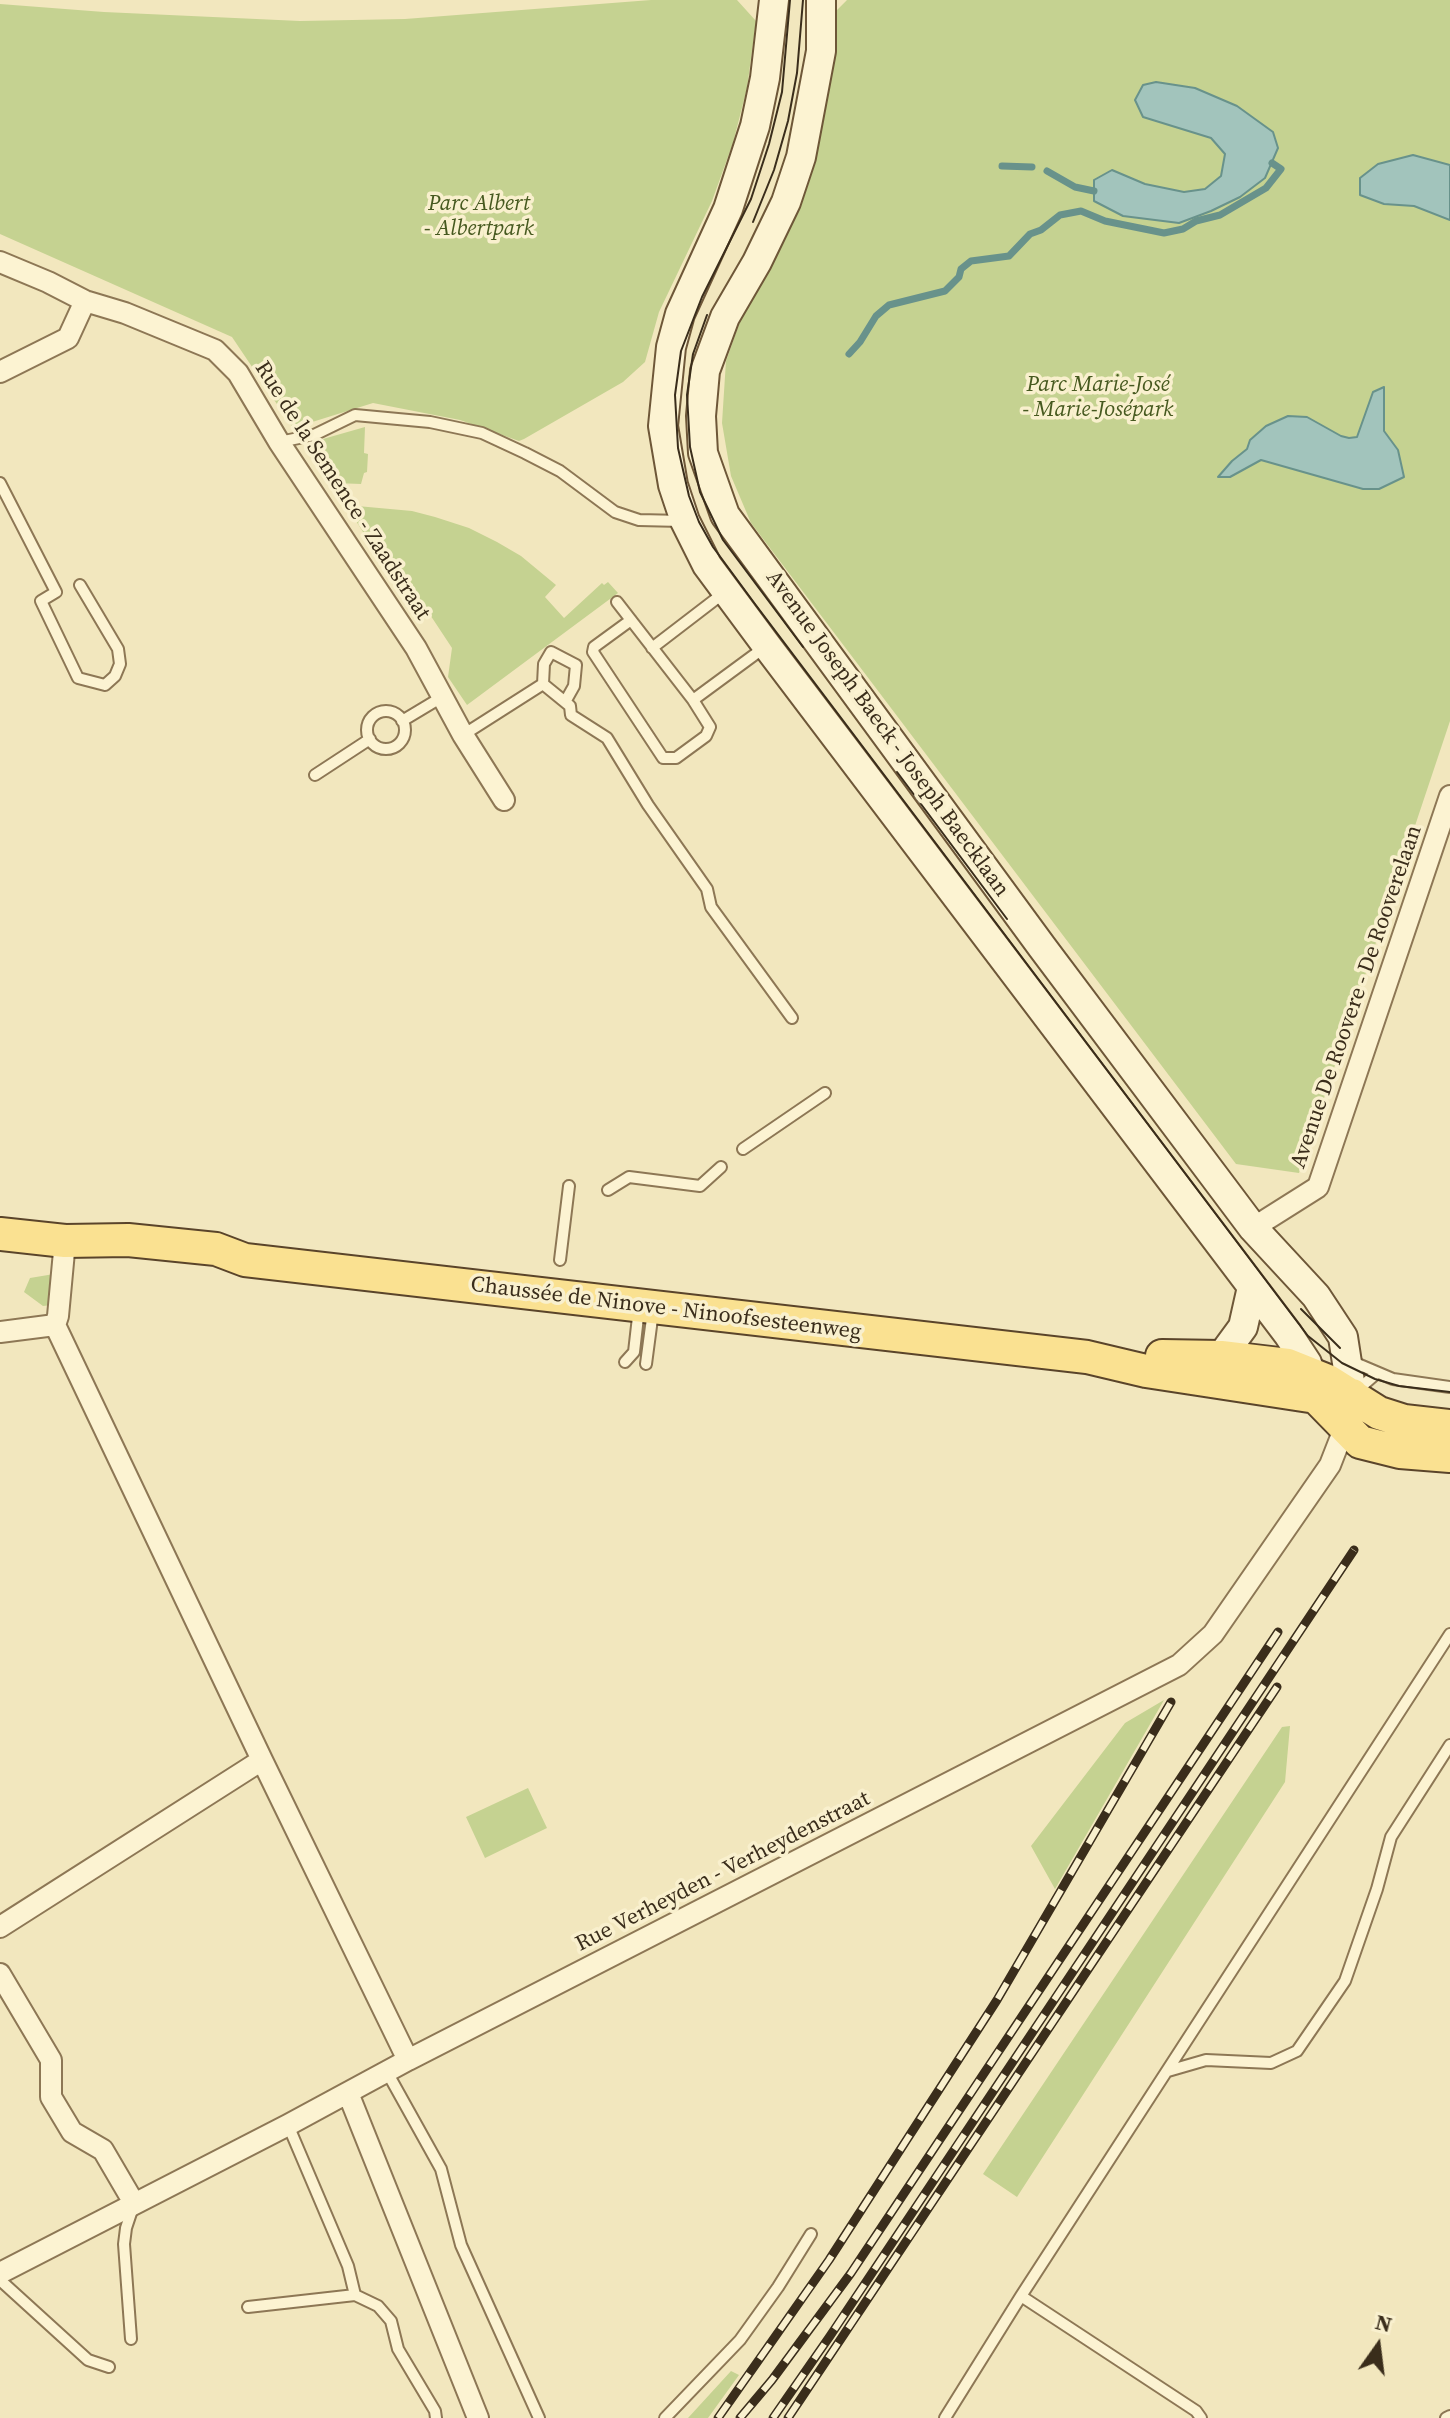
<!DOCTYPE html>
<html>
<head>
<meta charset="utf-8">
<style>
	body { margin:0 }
	#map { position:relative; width:1450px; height:2418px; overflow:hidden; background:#f2e7be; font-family:"Source Serif 4",serif }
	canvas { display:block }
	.north { position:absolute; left:1338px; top:2306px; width:80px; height:80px; -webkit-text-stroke:6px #f9f0ce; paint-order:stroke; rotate:14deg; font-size:22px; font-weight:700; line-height:32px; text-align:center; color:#3a2d1b }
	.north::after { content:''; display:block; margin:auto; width:28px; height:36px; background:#3a2d1b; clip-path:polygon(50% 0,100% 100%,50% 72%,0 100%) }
</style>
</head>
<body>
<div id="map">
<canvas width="1450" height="2418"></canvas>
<div class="north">N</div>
</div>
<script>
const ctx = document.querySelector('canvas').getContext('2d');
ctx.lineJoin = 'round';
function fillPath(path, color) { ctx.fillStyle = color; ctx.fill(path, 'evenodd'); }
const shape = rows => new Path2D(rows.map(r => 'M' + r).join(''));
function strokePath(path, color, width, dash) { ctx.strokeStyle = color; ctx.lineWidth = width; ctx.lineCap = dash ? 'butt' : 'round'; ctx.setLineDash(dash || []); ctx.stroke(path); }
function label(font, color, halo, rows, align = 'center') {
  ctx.font = font + ' "Source Serif 4",serif'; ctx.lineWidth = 7; ctx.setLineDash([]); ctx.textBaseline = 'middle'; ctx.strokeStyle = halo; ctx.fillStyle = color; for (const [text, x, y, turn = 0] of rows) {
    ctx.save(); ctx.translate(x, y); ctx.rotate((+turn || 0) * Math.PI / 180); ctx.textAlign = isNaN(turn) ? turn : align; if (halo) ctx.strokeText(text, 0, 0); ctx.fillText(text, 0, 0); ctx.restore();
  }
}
const green = shape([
	[651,0,737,0,756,21,747,88,733,143,712,201,659,312,645,362,623,382,524,439,519,441,460,420,373,403,293,428,232,337,0,234,0,4,104,12,300,21,405,19],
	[847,0,1450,0,1450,721,1299,1173,1236,1164,751,523,731,476,722,423,726,361,742,316,777,254,813,152,828,79,837,10],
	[365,427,364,453,368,454,367,472,364,473,361,484,335,483,309,443],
	[346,505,412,511,435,517,469,528,497,542,521,556,556,585,545,597,564,618,602,583,604,585,608,582,618,593,467,705,448,677,452,648,382,542,368,540],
	[54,1274,52,1305,43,1306,24,1292,30,1278],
	[1164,1700,1055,1889,1031,1846,1125,1723],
	[1290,1726,1285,1782,1017,2197,983,2174,1282,1727],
	[528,1788,547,1828,485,1858,466,1817],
	[731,2371,739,2375,708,2418,688,2418]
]);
const water = shape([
	[1156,82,1195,88,1237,106,1273,132,1278,148,1265,178,1240,197,1211,211,1179,223,1123,216,1094,201,1094,180,1112,170,1145,184,1184,192,1205,189,1221,176,1225,154,1211,138,1143,117,1135,100,1143,85,1156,82],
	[1413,155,1450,165,1450,220,1414,206,1384,204,1360,195,1360,178,1378,164,1413,155],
	[1384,387,1384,431,1398,450,1404,477,1379,489,1363,489,1261,460,1230,477,1218,477,1232,461,1247,449,1250,440,1266,426,1288,416,1307,417,1341,436,1349,438,1357,437,1373,392,1384,387]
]);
const stream = shape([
	[1002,166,1032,167],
	[1047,171,1075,187,1094,191],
	[849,354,860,342,876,316,889,305,945,291,959,277,961,269,971,261,1009,256,1030,234,1041,230,1060,215,1081,211,1105,221,1164,233,1183,229,1196,221,1220,215,1266,188,1281,169,1272,163]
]);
const lane = shape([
	[279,442,314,435,355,415,430,422,482,433,525,453,560,471,615,512,639,520,682,521],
	[0,483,56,592,41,601,78,678,105,685,115,676,120,664,118,649,80,585],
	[617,602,693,700,710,727,706,736,676,758,663,758,593,652,594,647,631,620],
	[652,648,725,592],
	[543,684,544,664,551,652,576,665,574,686,565,702],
	[693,700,765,647],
	'367 730a19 19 0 1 1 38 0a19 19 0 1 1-38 0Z',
	[402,721,442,697],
	[463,735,543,684,570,706,571,715,607,738,648,805,707,889,711,907,792,1018],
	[315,775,370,739],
	[743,1149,825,1093],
	[608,1190,629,1177,700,1186,721,1167],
	[560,1260,569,1186],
	[625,1362,634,1352,639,1308],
	[1353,1362,1393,1379,1450,1387],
	[646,1364,653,1311],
	[1354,1393,1377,1373],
	[1168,2071,1206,2060,1271,2063,1297,2051,1345,1981,1377,1889,1391,1837,1450,1745],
	[387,2072,441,2169,461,2245,539,2418],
	[288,2125,348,2266,355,2295],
	[0,2280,88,2360,109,2367],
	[1021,2296,1196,2411,1201,2418],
	[248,2307,355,2295,378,2306,391,2321,398,2349,435,2411,436,2418],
	[131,2339,124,2244,126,2228,133,2207],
	[665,2418,740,2340,778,2287,811,2234],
	[945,2418,1021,2296,1450,1634],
	[1446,2418,1450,2416]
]);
const street = shape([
	[0,262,48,282,85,301,125,313,215,350,238,373,279,442,416,648,463,735,504,800],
	[0,372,68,338,85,301],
	[1253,1228,1318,1187,1450,796],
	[55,1325,262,1760,408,2060],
	[55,1325,58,1316,65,1241],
	[0,1332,55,1325],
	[0,1927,262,1760],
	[0,1974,51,2060,51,2097,72,2132,103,2150,134,2203],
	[348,2093,478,2418],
	[0,2273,288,2125,408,2060,1179,1665,1213,1634,1330,1465,1348,1419]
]);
const secondary = shape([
	[774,0,765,78,755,126,728,209,680,314,671,347,663,426,673,485,685,521,707,565,767,646,1288,1334,1307,1363,1314,1387],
	[821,0,821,51,801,157,786,202,757,262,725,317,705,371,701,416,703,453,725,515,1042,947,1253,1228,1316,1296,1343,1337,1352,1395],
	[1221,1357,1243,1327,1252,1287]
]);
const primary = shape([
	[0,1234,65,1241,128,1240,216,1249,245,1260,1087,1357,1146,1371,1316,1397,1352,1395],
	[1162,1356,1221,1357,1288,1365,1328,1381,1379,1413,1404,1421,1450,1426],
	[1316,1397,1360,1442,1400,1452,1450,1456]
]);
const tram = shape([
	[790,0,782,92,769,144,751,199,702,297,681,351,675,395,678,448,689,496,699,522,713,547,755,604,1308,1336,1342,1363,1375,1379,1399,1386,1450,1392],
	[753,222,774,170,788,121,797,73,803,0],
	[707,315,693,354,687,395,690,447,700,492,723,540,803,647],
	[897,772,1007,919],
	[1301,1309,1340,1348]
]);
const rail = shape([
	[718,2418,829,2260,997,2000,1171,1702],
	[740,2418,772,2380,851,2273,1278,1632],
	[773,2418,830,2336,1354,1550],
	[788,2418,1277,1687]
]);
const parkNames = [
	["Parc Albert",479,204],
	["- Albertpark",479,229],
	["Parc Marie-José",1098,385],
	["- Marie-Josépark",1098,410]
];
const streetNames = [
	["Rue de la Semence - Zaadstraat",342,491,57],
	["Avenue Joseph Baeck - Joseph Baecklaan",887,734,54],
	["Avenue De Roovere - De Rooverelaan",1357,997,-71],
	["Chaussée de Ninove - Ninoofsesteenweg",666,1309,7],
	["Rue Verheyden - Verheydenstraat",723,1872,-27]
];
fillPath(green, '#c5d291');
fillPath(water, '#a2c4bc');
strokePath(water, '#68928b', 2);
strokePath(stream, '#68928b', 7);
strokePath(lane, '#8d7755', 14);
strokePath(street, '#8d7755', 24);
strokePath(secondary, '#6e5738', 32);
strokePath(primary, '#5a442a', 36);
strokePath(lane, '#fcf3d2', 10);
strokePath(street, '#fcf3d2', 20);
strokePath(secondary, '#fcf3d2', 28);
strokePath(primary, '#fae191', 32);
strokePath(tram, '#3a2d1b', 2);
strokePath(rail, '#3a2d1b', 9);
strokePath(rail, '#f9f0ce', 6, [18]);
label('italic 22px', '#46591f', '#f9f0ce', parkNames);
label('22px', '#3a2d1b', '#f9f0ce', streetNames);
</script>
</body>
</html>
